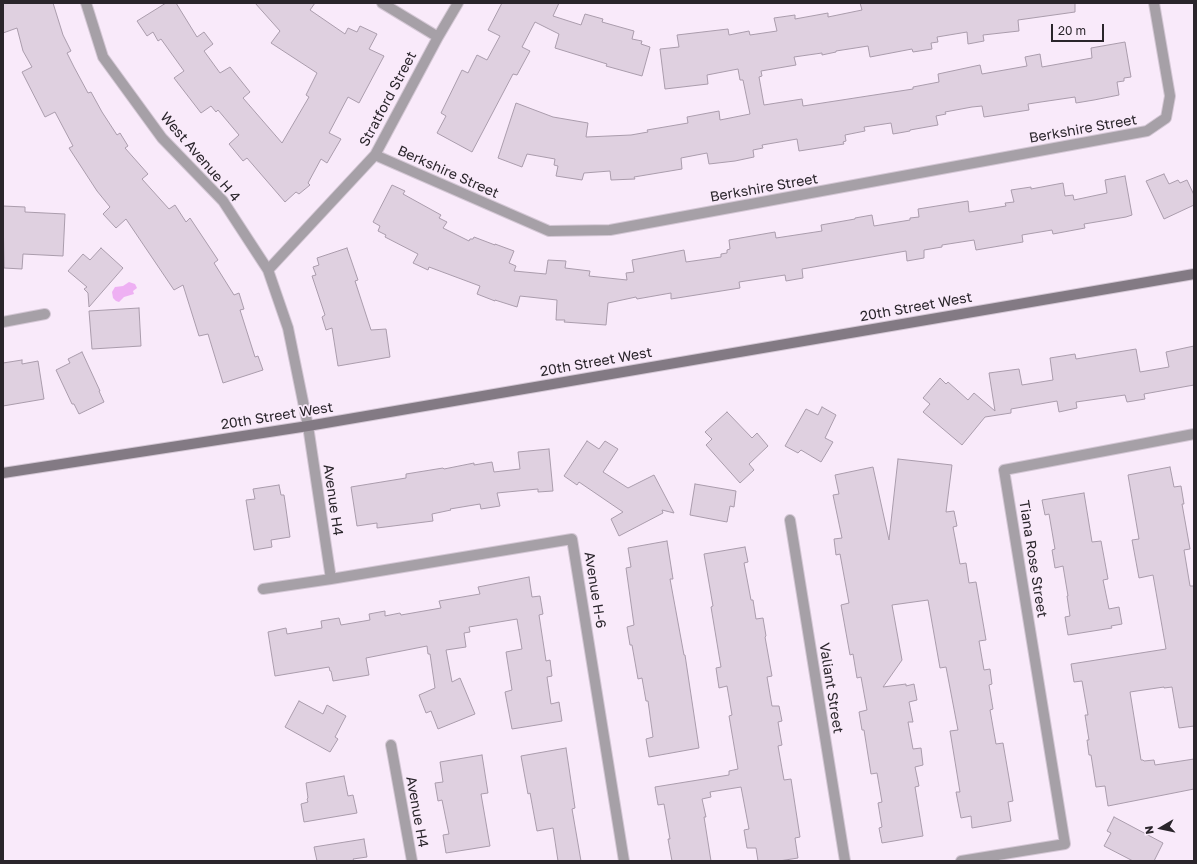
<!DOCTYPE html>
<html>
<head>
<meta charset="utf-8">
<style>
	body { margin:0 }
	#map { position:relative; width:1197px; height:864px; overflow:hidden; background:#f9eafa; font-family:"Golos Text",sans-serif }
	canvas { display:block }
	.frame { position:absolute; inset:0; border:4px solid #2a252b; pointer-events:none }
	.north { position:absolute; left:1141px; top:808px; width:40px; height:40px; -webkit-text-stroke:3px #f9eafa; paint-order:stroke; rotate:261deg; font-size:11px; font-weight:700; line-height:16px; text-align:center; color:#2a252b }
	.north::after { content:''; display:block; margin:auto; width:14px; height:18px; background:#2a252b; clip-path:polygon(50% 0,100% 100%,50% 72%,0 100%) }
	.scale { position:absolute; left:1051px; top:24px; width:53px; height:18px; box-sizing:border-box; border:2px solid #2a252b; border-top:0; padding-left:5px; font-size:12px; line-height:14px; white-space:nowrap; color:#2a252b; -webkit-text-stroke:3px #f9eafa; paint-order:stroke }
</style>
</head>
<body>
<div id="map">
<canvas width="1197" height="864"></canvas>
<div class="frame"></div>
<div class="north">N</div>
<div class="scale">20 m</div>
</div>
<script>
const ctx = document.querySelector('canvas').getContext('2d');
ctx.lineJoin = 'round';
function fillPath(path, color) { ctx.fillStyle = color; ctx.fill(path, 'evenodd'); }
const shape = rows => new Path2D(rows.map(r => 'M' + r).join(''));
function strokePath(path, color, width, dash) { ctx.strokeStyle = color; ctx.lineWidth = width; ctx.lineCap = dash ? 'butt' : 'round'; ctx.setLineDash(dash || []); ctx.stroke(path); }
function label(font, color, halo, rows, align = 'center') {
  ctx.font = font + ' "Golos Text",sans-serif'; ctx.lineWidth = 3.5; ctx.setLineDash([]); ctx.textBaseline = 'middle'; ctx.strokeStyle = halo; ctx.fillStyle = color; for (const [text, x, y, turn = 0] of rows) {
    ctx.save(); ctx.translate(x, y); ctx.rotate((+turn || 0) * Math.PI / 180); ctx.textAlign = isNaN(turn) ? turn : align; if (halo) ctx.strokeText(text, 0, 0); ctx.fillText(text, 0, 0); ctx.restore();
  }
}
const water = shape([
	[129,282,135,284,137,288,133,291,134,294,124,297,119,302,116,301,113,298,112,292,115,287,123,286]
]);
const building = shape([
	[3,3,53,3,63,35,71,51,67,53,74,67,88,93,91,92,102,112,117,135,120,133,128,146,125,148,148,174,142,179,169,209,175,205,186,222,190,218,218,260,214,263,234,295,239,293,244,309,240,310,255,357,258,356,263,370,223,383,208,334,199,336,183,285,174,290,126,219,116,228,103,214,110,207,97,191,69,148,73,146,55,112,45,117,22,72,32,67,23,51,17,28,3,33,3,3],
	[166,3,176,3,197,37,204,32,213,44,204,51,220,73,230,67,250,92,243,98,282,143,309,97,306,95,317,73,271,43,280,31,255,3,315,3,310,10,345,34,348,28,357,32,360,26,377,34,369,49,384,56,359,103,348,97,329,133,341,139,327,163,321,159,308,183,310,185,299,194,296,192,285,202,247,158,243,161,229,144,239,135,218,110,216,112,211,106,201,113,174,78,184,71,161,39,158,41,153,32,147,36,137,21,166,3],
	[502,3,559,3,553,16,581,25,585,14,603,19,602,22,634,31,632,39,642,41,641,44,650,47,642,76,606,66,607,64,555,48,559,34,535,22,522,47,530,51,517,75,513,74,472,152,437,133,446,116,441,113,462,70,468,73,477,55,487,60,500,36,488,30,502,3],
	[860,3,1075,3,1075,12,1018,20,1019,31,983,35,984,41,968,44,967,32,937,37,938,42,931,43,932,49,913,52,912,49,870,57,868,46,836,51,836,52,822,55,822,53,794,57,796,65,761,71,762,76,759,77,764,105,802,99,803,106,913,89,913,87,939,82,938,74,980,65,982,74,1027,66,1025,57,1040,54,1042,67,1092,58,1091,48,1125,42,1131,77,1124,78,1124,81,1117,82,1119,95,1094,100,1076,103,1075,97,1041,102,1028,104,1029,110,984,117,982,106,972,107,945,112,946,114,936,116,938,125,910,130,910,131,893,134,891,123,864,127,865,131,845,135,846,141,843,142,844,144,799,151,797,139,762,145,763,148,753,150,754,157,735,161,709,164,707,153,681,158,682,169,634,177,635,179,611,180,610,171,584,173,582,180,556,176,558,166,554,165,555,159,527,154,522,167,498,158,516,103,553,117,588,123,586,137,631,135,648,132,647,130,688,123,687,117,719,111,720,120,750,114,743,80,740,80,738,69,707,75,708,84,665,89,660,49,679,47,677,35,728,29,729,35,749,31,750,35,777,31,774,18,795,15,795,19,828,13,828,17,862,10,860,3],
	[1164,174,1169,184,1178,180,1180,183,1187,180,1194,195,1194,205,1164,219,1146,181,1164,174],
	[1125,176,1132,215,1126,217,1084,224,1085,228,1053,234,1052,230,1022,235,1023,242,976,250,974,240,942,245,942,247,924,250,924,258,907,261,906,251,802,269,803,278,786,281,785,275,739,282,740,288,671,299,671,293,637,299,636,297,608,303,606,325,564,322,565,320,556,320,557,300,520,296,517,307,495,300,495,301,477,294,480,286,429,267,428,270,413,263,418,254,385,237,386,235,378,231,380,226,373,222,392,185,405,191,403,194,441,215,439,218,447,222,443,228,469,241,470,239,473,239,474,237,495,245,495,244,514,251,509,263,516,266,514,271,546,274,548,260,566,261,565,268,590,271,589,276,627,280,626,273,634,272,632,260,684,250,686,262,721,257,721,254,727,253,727,250,730,249,729,240,775,232,776,238,822,231,821,225,855,219,855,218,872,215,874,226,910,220,910,218,919,217,918,209,968,201,969,212,1006,206,1005,203,1014,202,1011,190,1031,187,1031,189,1063,183,1065,196,1073,195,1074,200,1107,193,1105,180,1125,176],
	[3,206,25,207,25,212,65,214,63,256,23,254,22,269,4,268,3,206],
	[101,248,123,268,89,307,88,293,84,289,87,287,68,271,83,254,90,260,101,248],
	[347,248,358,280,355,281,371,330,386,329,390,357,338,366,332,328,326,330,322,317,325,315,312,276,316,275,313,267,319,265,317,258,347,248],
	[139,308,141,346,92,349,89,311,139,308],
	[1194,346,1194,385,1144,394,1145,399,1127,402,1125,395,1076,402,1077,408,1059,412,1057,401,1011,409,1011,413,985,417,962,445,923,412,930,404,923,398,940,378,946,384,948,382,968,400,974,393,995,411,989,373,1019,369,1022,385,1053,380,1050,358,1075,354,1076,359,1136,349,1140,372,1169,367,1166,352,1194,346],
	[82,352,100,391,99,391,104,402,79,414,74,404,72,404,56,370,70,363,68,359,82,352],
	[22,360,22,364,38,361,44,399,3,406,3,363,22,360],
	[822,407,836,415,825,438,833,442,821,462,801,450,798,453,785,446,806,409,818,415,822,407],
	[727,412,752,438,757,433,768,446,749,464,754,470,740,483,706,445,712,439,705,432,727,412],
	[587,441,599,449,605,441,618,449,603,472,628,488,654,475,674,513,662,510,663,513,619,536,611,519,623,512,579,482,577,485,564,476,587,441],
	[549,449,553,491,538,492,538,489,497,493,500,506,481,509,480,504,450,509,451,510,432,514,433,521,377,528,377,523,357,526,351,487,406,478,406,474,443,468,444,469,474,463,474,465,492,462,494,472,520,469,518,452,549,449],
	[898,459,952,465,946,512,954,511,957,526,953,527,960,564,966,563,969,583,976,582,986,640,979,641,984,670,990,669,992,684,989,685,993,709,990,710,996,744,1003,743,1013,801,1008,802,1011,821,972,828,971,816,961,818,956,792,960,792,950,731,958,730,946,667,940,668,928,600,892,605,902,660,883,687,906,684,906,686,914,684,917,700,909,702,913,722,908,722,913,749,921,748,923,765,915,767,919,786,915,787,923,836,882,843,879,828,882,827,878,803,882,802,877,773,871,774,864,730,862,730,859,712,867,710,861,677,857,678,853,654,850,655,841,605,849,603,840,554,836,555,834,539,842,538,833,495,839,494,835,475,873,467,889,540,898,459],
	[1170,467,1174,487,1181,486,1184,504,1182,504,1190,549,1184,550,1190,586,1194,586,1194,726,1179,728,1172,687,1164,688,1164,687,1130,692,1141,760,1143,760,1144,761,1154,760,1155,765,1194,759,1194,789,1108,806,1105,786,1096,787,1091,755,1089,755,1087,740,1089,740,1085,715,1088,715,1082,681,1074,682,1071,664,1166,649,1153,575,1139,578,1132,540,1139,539,1128,475,1170,467],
	[695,484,736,491,734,507,730,506,727,522,690,515,695,484],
	[279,485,281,495,284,495,290,537,271,540,272,547,254,550,246,500,255,499,253,489,279,485],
	[1084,493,1092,542,1101,541,1108,579,1103,580,1109,609,1119,607,1122,624,1111,626,1112,628,1068,635,1065,617,1070,616,1067,596,1068,596,1063,566,1055,568,1052,550,1055,549,1049,514,1045,515,1042,500,1084,493],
	[667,541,673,579,670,579,684,655,685,655,699,748,649,757,646,739,653,737,648,701,646,701,642,678,638,679,632,645,630,645,627,627,634,625,626,568,631,567,628,548,667,541],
	[745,547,748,562,744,563,751,600,753,600,756,619,763,618,766,636,765,637,772,676,767,677,772,706,779,706,782,721,778,722,782,745,778,746,784,780,791,779,800,837,795,838,798,858,779,861,758,861,756,848,747,848,744,830,749,829,741,787,710,792,711,797,702,799,706,817,704,817,711,861,672,861,668,839,670,839,664,804,658,805,655,787,729,775,729,771,738,769,729,716,732,715,727,686,719,688,716,668,721,667,711,607,713,606,704,554,745,547],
	[529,577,532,597,540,596,543,614,539,615,546,661,550,660,552,676,547,677,551,704,559,702,562,721,512,729,505,692,512,690,506,652,522,649,517,619,469,627,470,632,464,633,466,647,446,650,452,682,460,678,475,714,438,729,431,711,426,713,419,695,435,688,430,654,428,654,427,646,366,658,369,675,333,681,331,671,330,671,329,667,275,676,268,632,286,628,287,634,322,628,321,621,339,618,341,625,370,620,369,614,385,611,385,616,400,613,401,615,441,608,439,601,480,594,478,587,529,577],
	[299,701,323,714,327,705,346,716,335,737,338,739,330,752,285,727,299,701],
	[566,748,575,808,572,809,581,861,558,861,553,828,537,831,530,793,528,794,521,756,566,748],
	[482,755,488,793,481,794,490,846,446,853,443,835,449,834,442,800,438,801,435,783,443,782,440,762,482,755],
	[344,776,348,796,353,795,357,813,304,822,301,804,308,802,307,799,308,798,306,783,344,776],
	[1114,817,1163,843,1154,861,1133,861,1104,846,1111,833,1107,831,1114,817],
	[364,839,367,857,353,859,354,861,317,861,314,847,364,839]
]);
const street = shape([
	[86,3,103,57,162,138,223,201,268,270,288,328,308,426,331,579],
	[382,3,438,37],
	[375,155,549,231,610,230,1147,131,1166,118,1170,96,1154,3],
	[268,270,375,155,438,37,458,3],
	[3,322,45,314],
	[790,520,845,861],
	[263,589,331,579,572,539,624,861],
	[391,745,412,861],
	[961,861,1065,844,1004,470,1194,434]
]);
const secondary = shape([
	[3,473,308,426,1194,274]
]);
const streetNames = [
	["Stratford Street",388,99,-62],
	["Berkshire Street",1083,129,-10],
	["West Avenue H 4",200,157,49],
	["Berkshire Street",448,172,24],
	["Berkshire Street",764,188,-10],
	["20th Street West",916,307,-10],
	["20th Street West",596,362,-10],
	["20th Street West",277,416,-9],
	["Avenue H4",333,500,82],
	["Tiana Rose Street",1033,559,81],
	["Avenue H-6",595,590,81],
	["Valiant Street",831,688,81],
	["Avenue H4",417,812,80]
];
fillPath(water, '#eeb0f3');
fillPath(building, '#dfd0e0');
strokePath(building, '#aa9cac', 1);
strokePath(street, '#d4c7d5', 12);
strokePath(secondary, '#d4c7d5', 12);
strokePath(street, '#a6a0a7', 10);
strokePath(secondary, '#837a84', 10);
label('14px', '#2a252b', '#f9eafa', streetNames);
</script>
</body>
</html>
